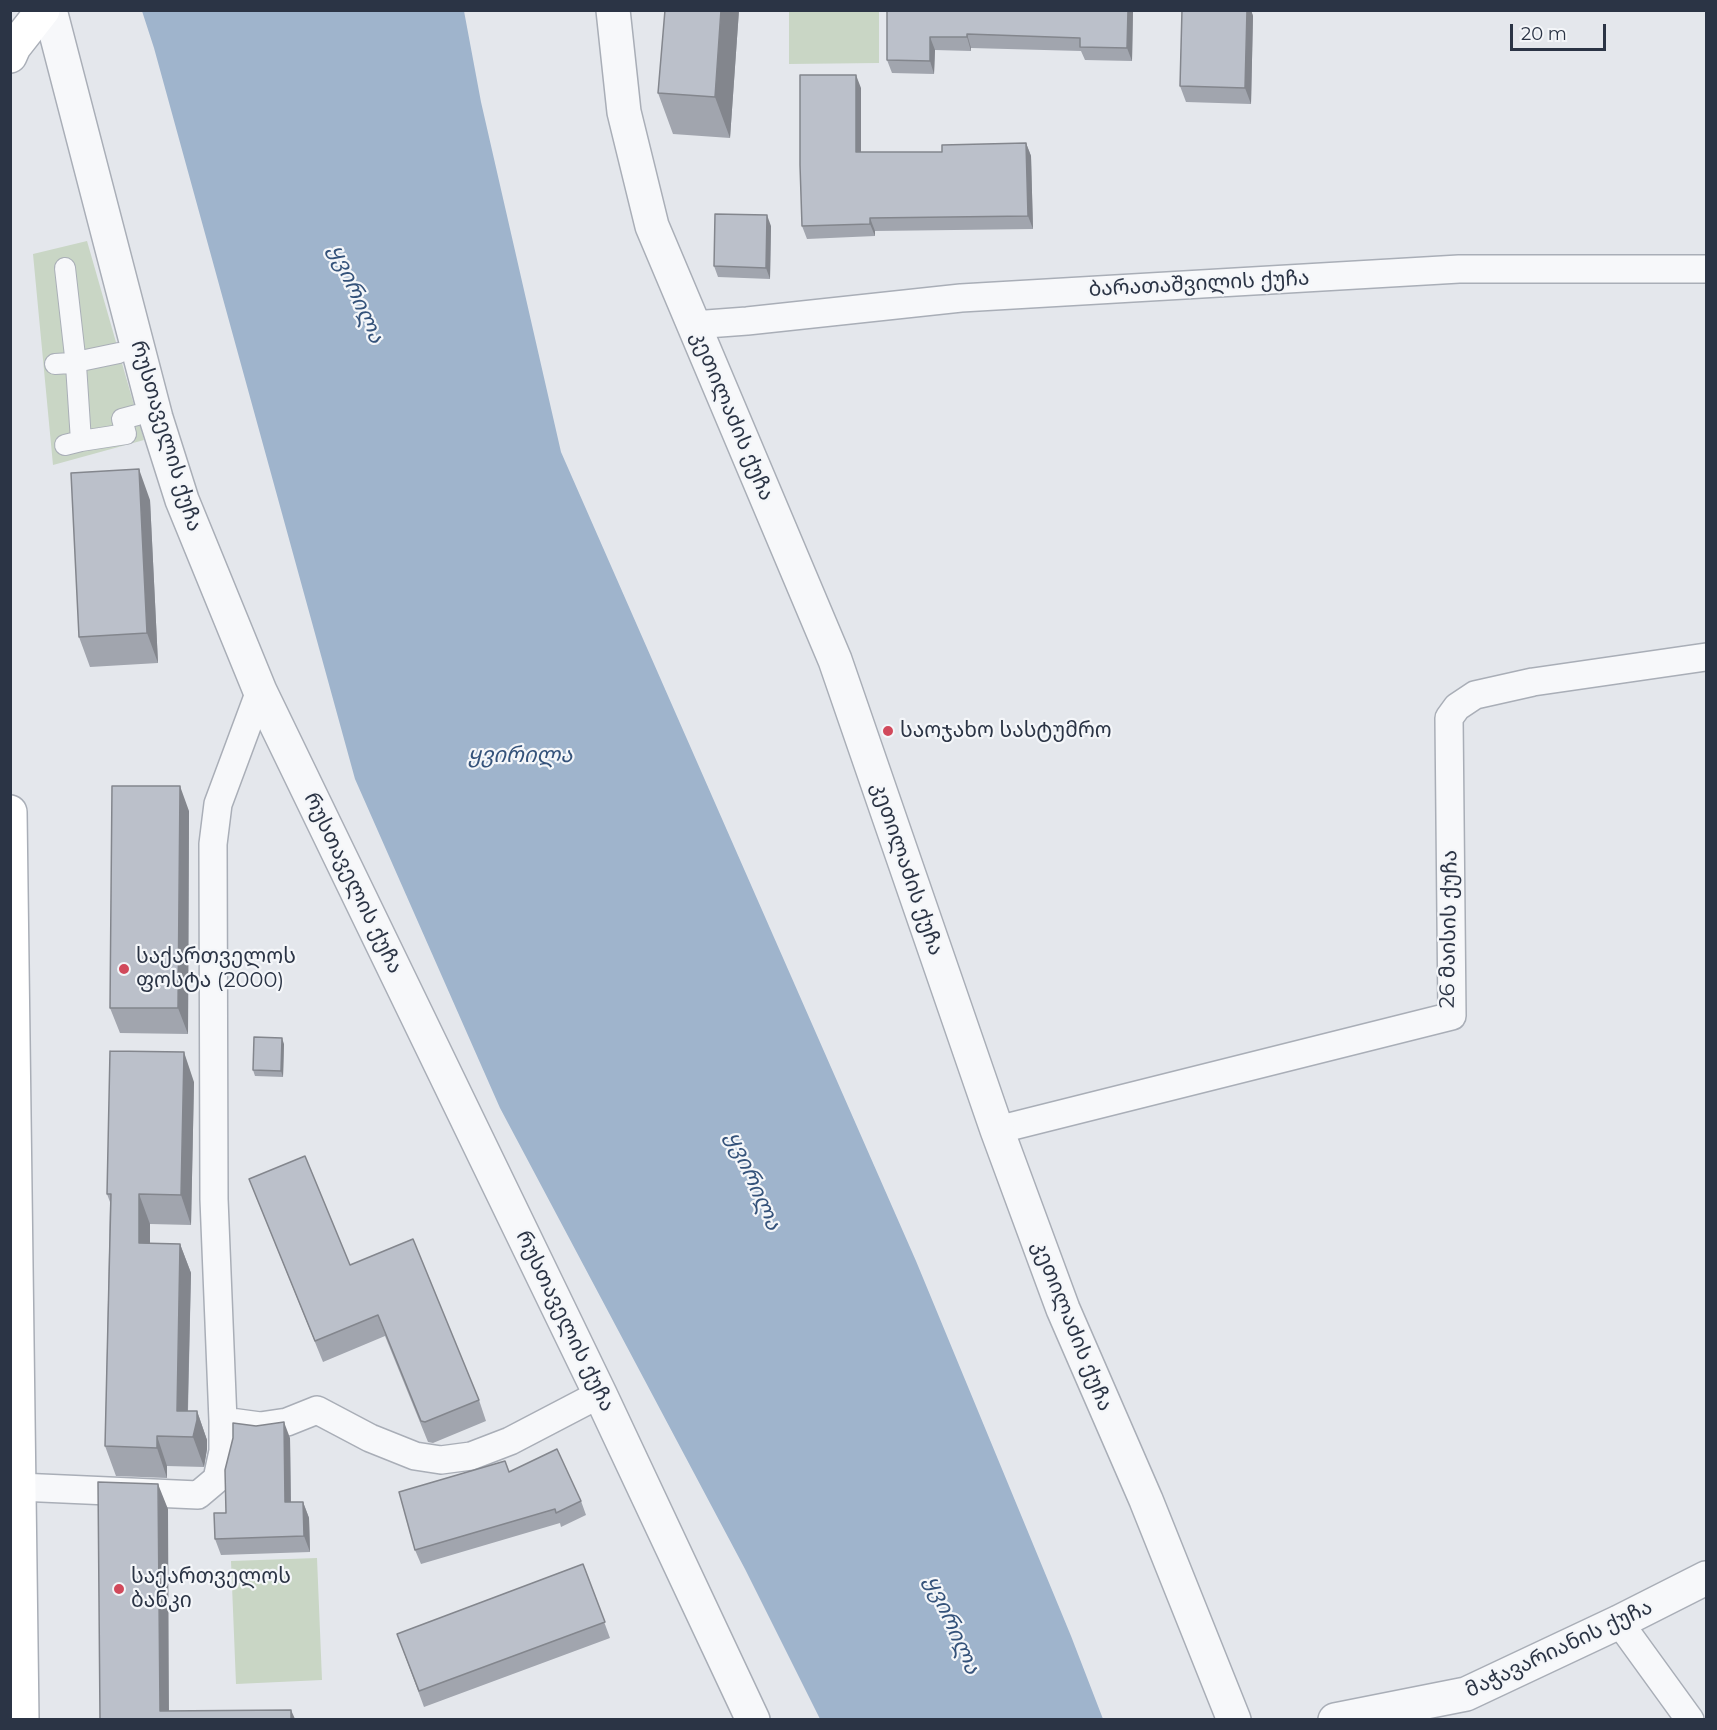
<!DOCTYPE html>
<html>
<head>
<meta charset="utf-8">
<style>
	body { margin:0 }
	#map { position:relative; width:1717px; height:1730px; overflow:hidden; background:#e4e7ec; font-family:Montserrat,sans-serif }
	canvas { display:block }
	.frame { position:absolute; inset:0; border:12px solid #2b3445; pointer-events:none }
	.scale { position:absolute; left:1510px; top:24px; width:96px; height:27px; box-sizing:border-box; border:3px solid #2b3445; border-top:0; padding-left:8px; font-size:18px; line-height:21px; white-space:nowrap; color:#2b3445; -webkit-text-stroke:4px #f4f6f9; paint-order:stroke }
</style>
</head>
<body>
<div id="map">
<canvas width="1717" height="1730"></canvas>
<div class="frame"></div>
<div class="scale">20 m</div>
</div>
<script>
const ctx = document.querySelector('canvas').getContext('2d');
ctx.lineJoin = 'round';
function fillPath(path, color) { ctx.fillStyle = color; ctx.fill(path, 'evenodd'); }
const shape = rows => new Path2D(rows.map(r => 'M' + r).join(''));
function strokePath(path, color, width, dash) { ctx.strokeStyle = color; ctx.lineWidth = width; ctx.lineCap = dash ? 'butt' : 'round'; ctx.setLineDash(dash || []); ctx.stroke(path); }
function label(font, color, halo, rows, align = 'center') {
  ctx.font = font + ' Montserrat,"Noto Sans Georgian",sans-serif'; ctx.lineWidth = 4.5; ctx.setLineDash([]); ctx.textBaseline = 'middle'; ctx.strokeStyle = halo; ctx.fillStyle = color; for (const [text, x, y, turn = 0] of rows) {
    ctx.save(); ctx.translate(x, y); ctx.rotate((+turn || 0) * Math.PI / 180); ctx.textAlign = isNaN(turn) ? turn : align; if (halo) ctx.strokeText(text, 0, 0); ctx.fillText(text, 0, 0); ctx.restore();
  }
}
const green = shape([
	[789,11,879,11,879,63,789,64],
	[87,241,144,440,53,465,33,254],
	[317,1558,322,1680,236,1684,231,1561]
]);
const water = shape([
	[142,11,464,11,481,102,561,452,916,1261,1071,1636,1103,1719,820,1719,745,1569,500,1108,355,779,154,48]
]);
const pedestrian = shape([
	[65,268,76,365,81,441,65,445],
	[55,364,71,363,119,353],
	[81,441,126,434,122,419,137,415]
]);
const minor = shape([
	[693,325,747,321,961,298,1459,269,1706,269],
	[997,1130,1452,1016,1449,718,1457,707,1475,695,1533,682,1706,657],
	[223,1421,260,1426,287,1422,317,1410,370,1438,415,1456,441,1460,471,1456,510,1441,600,1394],
	[19,1487,198,1495,217,1479,223,1451,223,1421,214,1199,213,844,218,804,260,691],
	[1619,1622,1690,1720]
]);
const tertiary = shape([
	[50,10,156,418,182,500,260,691,600,1394,753,1720],
	[613,10,624,112,652,226,835,660,997,1130,1063,1309,1146,1500,1234,1720],
	[1335,1720,1466,1694,1619,1622,1706,1578]
]);
const secondary = shape([
	[10,56,14,47,43,10],
	[10,812,22,1720]
]);
const wall = shape([
	[739,10,730,138,673,134,658,93],
	[887,10,1133,10,1132,61,1085,60,1081,51,971,48,971,51,935,50,934,74,892,73,887,60],
	[1182,10,1251,10,1253,16,1251,104,1186,102,1180,86],
	[861,88,861,152,942,152,1026,143,1031,156,1033,229,875,231,875,236,807,239,802,226],
	[771,226,770,279,718,277,714,266],
	[150,500,158,663,90,667,79,637],
	[189,811,188,1034,120,1033,110,1008],
	[284,1044,283,1077,255,1076,253,1070],
	[194,1082,191,1225,150,1224,150,1243,180,1244,191,1273,188,1411,197,1411,207,1440,207,1449,204,1467,167,1466,167,1478,116,1476,105,1446,110,1202,107,1194],
	[249,1179,350,1265,479,1400,486,1421,433,1443,428,1442,385,1336,323,1362],
	[290,1438,291,1502,303,1502,309,1518,310,1552,221,1555,215,1539,226,1513],
	[509,1472,581,1501,586,1515,561,1527,560,1523,421,1564,415,1550],
	[583,1564,610,1638,424,1707,397,1634]
]);
const shadedWall = shape([
	[721,10,739,10,730,138,715,97],
	[1128,10,1133,10,1132,61,1127,48],
	[1247,10,1251,10,1253,16,1251,104,1245,88],
	[967,34,971,48,971,51,967,37],
	[930,37,935,50,934,74,930,61],
	[856,75,861,88,861,165,856,152],
	[1026,143,1031,156,1033,229,1028,216],
	[767,215,771,226,770,279,766,268],
	[870,218,875,231,875,236,870,224],
	[139,469,150,500,158,663,147,633],
	[180,786,189,811,188,1034,178,1008],
	[282,1038,284,1044,283,1077,281,1071],
	[184,1052,194,1082,191,1225,181,1195],
	[139,1194,150,1224,150,1272,139,1243],
	[180,1244,191,1273,187,1437,177,1411],
	[197,1411,207,1440,207,1449,204,1467,193,1437],
	[284,1422,290,1438,291,1518,285,1502],
	[157,1436,167,1466,167,1478,157,1448],
	[158,1484,168,1509,169,1719,160,1711],
	[303,1502,309,1518,310,1552,304,1536],
	[291,1710,295,1719,291,1719]
]);
const building = shape([
	[665,10,721,10,715,97,658,93,665,10],
	[887,10,1128,10,1127,48,1080,47,1080,38,967,34,967,37,930,37,930,61,887,60,887,10],
	[1182,10,1247,10,1245,88,1180,86,1182,10],
	[800,75,856,75,856,152,942,152,942,145,1026,143,1028,216,870,218,870,224,802,226,800,165,800,75],
	[715,214,767,215,766,268,714,266,715,214],
	[139,469,147,633,79,637,71,473,139,469],
	[112,786,180,786,178,1008,110,1008,112,786],
	[254,1037,282,1038,281,1071,253,1070,254,1037],
	[110,1051,184,1052,181,1195,139,1194,139,1243,180,1244,177,1411,197,1411,197,1420,193,1437,157,1436,157,1448,105,1446,111,1194,107,1194,110,1051],
	[305,1156,350,1265,413,1239,479,1400,425,1422,421,1421,378,1315,315,1341,249,1179,305,1156],
	[284,1422,285,1502,303,1502,304,1536,215,1539,214,1513,226,1513,225,1470,233,1438,233,1423,256,1426,284,1422],
	[557,1449,581,1501,556,1513,555,1509,415,1550,399,1492,505,1461,509,1472,557,1449],
	[98,1482,158,1484,160,1711,291,1710,291,1719,100,1719,98,1482],
	[583,1564,605,1622,419,1691,397,1634,583,1564]
]);
const markers = [
	[888,731,6,"#d1495b"],
	[124,969,6,"#d1495b"],
	[119,1589,6,"#d1495b"]
];
const streetNames = [
	["ბარათაშვილის ქუჩა",1199,284,-3],
	["კეთილაძის ქუჩა",732,416,67],
	["რუსთაველის ქუჩა",166,436,73],
	["კეთილაძის ქუჩა",907,869,71],
	["რუსთაველის ქუჩა",353,883,64],
	["26 მაისის ქუჩა",1449,929,-89],
	["რუსთაველის ქუჩა",565,1321,64],
	["კეთილაძის ქუჩა",1072,1326,68],
	["მაჭავარიანის ქუჩა",1559,1649,-25]
];
const poiNames = [
	["საოჯახო სასტუმრო",900,731],
	["საქართველოს",136,957],
	["ფოსტა (2000)",136,981],
	["საქართველოს",131,1577],
	["ბანკი",131,1601]
];
const waterNames = [
	["ყვირილა",356,294,66],
	["ყვირილა",520,756],
	["ყვირილა",753,1181,66],
	["ყვირილა",952,1625,66]
];
fillPath(green, '#c9d6c5');
fillPath(water, '#9fb4cc');
strokePath(pedestrian, '#a9aeb7', 22);
strokePath(minor, '#a9aeb7', 30);
strokePath(tertiary, '#a9aeb7', 36);
strokePath(secondary, '#a9aeb7', 36);
strokePath(pedestrian, '#f7f8fa', 20);
strokePath(minor, '#f7f8fa', 27);
strokePath(tertiary, '#f7f8fa', 33);
strokePath(secondary, '#fff', 33);
fillPath(wall, '#a1a5ae');
fillPath(shadedWall, '#83868d');
fillPath(building, '#bbc0ca');
strokePath(building, '#83868d', 1.5);
for (const [x, y, r, color] of markers) { const dot = new Path2D(); dot.arc(x, y, r, 0, 2 * Math.PI); ctx.fillStyle = color; ctx.fill(dot); strokePath(dot, '#f4f6f9', 2); }
label('21px', '#2b3445', '#f4f6f9', streetNames);
label('21px', '#2b3445', '#f4f6f9', poiNames, 'left');
label('italic 22px', '#34527a', '#f4f6f9', waterNames);
</script>
</body>
</html>
